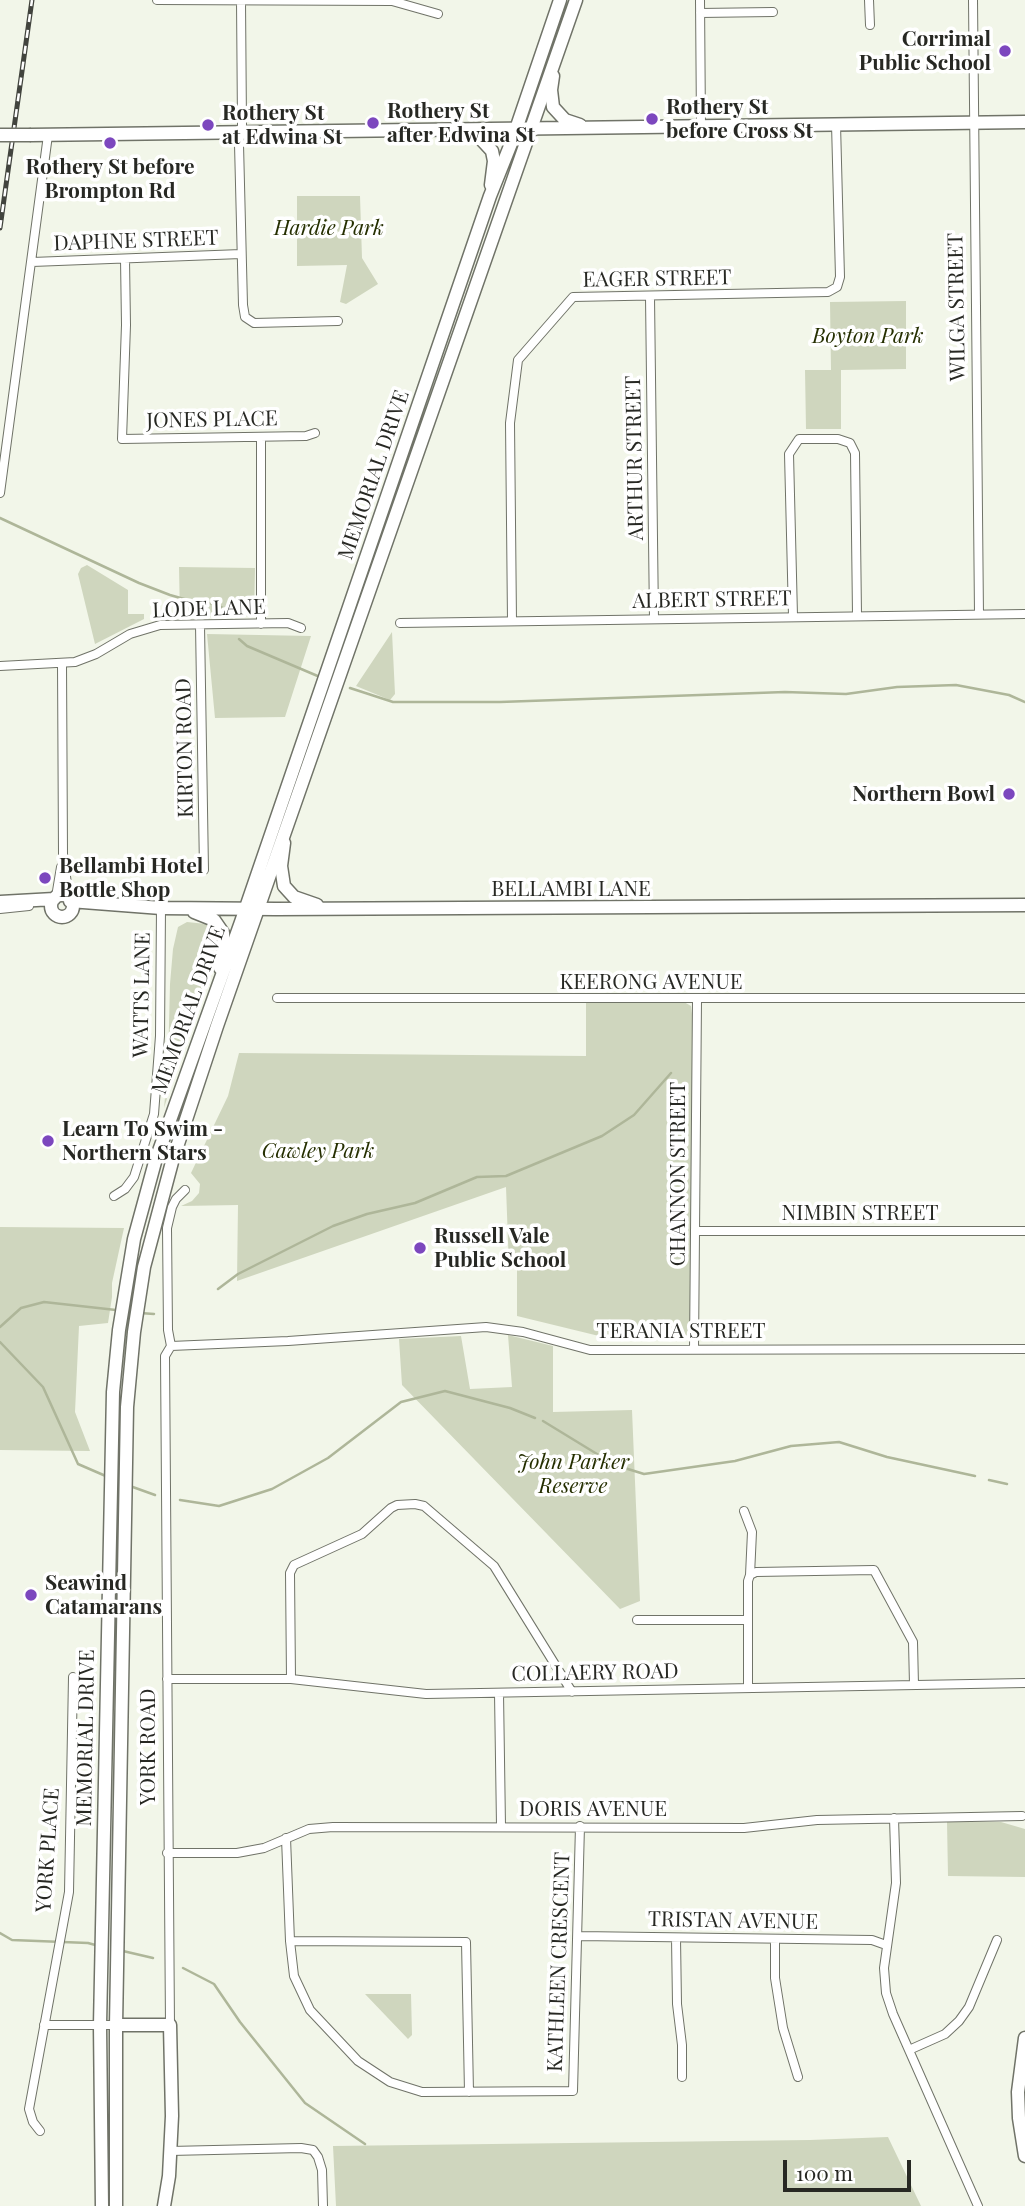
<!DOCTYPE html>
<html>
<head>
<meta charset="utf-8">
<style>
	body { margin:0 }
	#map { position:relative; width:1025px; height:2206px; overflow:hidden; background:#f2f6e9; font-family:"Playfair Display",serif }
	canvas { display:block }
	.scale { position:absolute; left:783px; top:2160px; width:128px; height:32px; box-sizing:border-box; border:4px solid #272823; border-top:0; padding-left:9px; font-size:21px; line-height:24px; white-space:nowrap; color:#272823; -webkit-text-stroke:5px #fff; paint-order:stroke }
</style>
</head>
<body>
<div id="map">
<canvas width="1025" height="2206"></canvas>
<div class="scale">100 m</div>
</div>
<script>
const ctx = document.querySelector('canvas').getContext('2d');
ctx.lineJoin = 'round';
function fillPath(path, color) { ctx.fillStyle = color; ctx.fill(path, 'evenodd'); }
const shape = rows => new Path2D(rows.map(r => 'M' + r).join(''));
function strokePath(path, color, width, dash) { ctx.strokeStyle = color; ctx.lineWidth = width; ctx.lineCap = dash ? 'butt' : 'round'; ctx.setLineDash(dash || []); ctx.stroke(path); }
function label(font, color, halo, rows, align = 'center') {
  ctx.font = font + ' "Playfair Display",serif'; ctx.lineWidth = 7; ctx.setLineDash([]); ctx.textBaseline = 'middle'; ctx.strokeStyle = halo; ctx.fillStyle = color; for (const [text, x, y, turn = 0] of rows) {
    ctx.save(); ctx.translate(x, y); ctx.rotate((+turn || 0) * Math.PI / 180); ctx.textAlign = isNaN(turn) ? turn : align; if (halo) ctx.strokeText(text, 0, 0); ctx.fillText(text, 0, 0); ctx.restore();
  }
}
const green = shape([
	[297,196,360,196,362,258,378,284,346,304,340,302,347,265,297,266],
	[906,301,906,369,841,370,841,429,806,429,805,370,831,370,830,302],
	[87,565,128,590,128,614,144,614,144,619,95,644,78,574,81,568],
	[179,567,255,568,254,616,180,618],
	[392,632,395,694,390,700,356,686],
	[207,634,311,636,285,717,215,718],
	[187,922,206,924,213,931,216,944,164,1108,168,1065,170,984,173,949,178,927],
	[684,1002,691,1006,692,1014,693,1320,690,1337,599,1336,517,1316,517,1269,509,1268,506,1187,237,1281,238,1205,181,1206,192,1201,199,1193,200,1184,191,1173,228,1096,239,1053,586,1056,586,1003],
	[0,1227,124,1228,112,1283,112,1297,108,1323,79,1326,75,1412,90,1451,0,1450],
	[508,1335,553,1346,553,1412,632,1410,640,1601,620,1609,402,1385,399,1339,461,1336,470,1389,512,1387],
	[947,1822,1001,1822,1025,1829,1025,1877,948,1876],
	[365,1994,411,1994,412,2035,408,2039],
	[888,2137,921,2206,336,2206,333,2146,810,2140]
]);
const stream = shape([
	[0,518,139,583,170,595,191,601,216,604,223,608],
	[239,639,247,646,320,677],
	[350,688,393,702,500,702,785,692,846,694,897,687,956,685,1009,695,1025,702],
	[218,1289,238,1274,333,1226,367,1214,415,1203,477,1177,506,1176,602,1136,634,1115,671,1073],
	[140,1313,154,1314],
	[0,1327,21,1308,44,1302,116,1310],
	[0,1342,43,1387,78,1464,108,1477],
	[543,1421,615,1465,644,1474,735,1461,791,1446,839,1442,887,1457,975,1476],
	[989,1480,1007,1484],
	[130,1486,155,1495],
	[180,1500,219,1506,272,1489,328,1458,401,1402,445,1391,510,1408,535,1418],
	[0,1933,12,1940,88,1943,99,1946],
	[123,1951,153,1958],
	[183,1968,214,1984,240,2022,305,2103,365,2144]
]);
const street = shape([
	[157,0,392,1,438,14],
	[700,0,701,126],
	[869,0,870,25],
	[973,0,979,614],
	[241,1,242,125,239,144,243,305,245,317,254,323,338,321],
	[700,13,773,12],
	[125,259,126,325,122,439,306,436,315,433],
	[32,262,241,254],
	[650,297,654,619],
	[261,437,261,624],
	[0,493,48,135],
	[793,616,789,454,799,439,838,439,850,443,855,453,857,615],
	[512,621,510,423,518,360,573,297,828,292,837,287,840,277,836,124],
	[400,623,1025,614],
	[200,625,204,870],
	[62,664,63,854,69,899],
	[0,666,75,662,96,654,130,634,160,625,288,623,301,628],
	[56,897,61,867],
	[0,909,29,906],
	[277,998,1025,998],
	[114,1196,125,1189,134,1177,154,1114,160,1036,161,908],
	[695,1231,1025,1231],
	[171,1346,288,1341,486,1327,523,1332,590,1350,1025,1349],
	[171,1346,168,1330,167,1228,172,1207,176,1199,185,1190],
	[694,1349,697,1000],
	[744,1511,752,1532,750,1575],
	[637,1620,748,1620],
	[167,1679,291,1679,426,1694,1025,1683],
	[291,1679,290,1573,294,1565,362,1534,391,1508,397,1505,415,1504,424,1506,494,1566,572,1692],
	[748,1688,748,1581,750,1575,756,1572,874,1570,913,1642,914,1685],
	[499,1693,501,1826],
	[894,1818,896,1883,884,1968,886,1993,893,2014,978,2206],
	[286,1838,290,1941,294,1976,310,2010,358,2061,390,2082,422,2092,573,2091,580,1826],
	[167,1853,237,1853,264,1848,309,1829,333,1827,744,1828,817,1820,1022,1816],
	[579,1936,872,1940,886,1945],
	[676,1938,677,2004,682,2045,682,2077],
	[775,1939,775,1978,783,2028,798,2077],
	[290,1941,466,1942,469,2092],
	[44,2025,116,2025],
	[170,2025,165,1356,171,1346],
	[909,2050,945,2034,959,2021,969,2007,997,1940],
	[40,2131,33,2122,29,2109,69,1892,73,1677],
	[170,2151,301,2148,313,2150,318,2157,322,2170,323,2206]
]);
const secondary = shape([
	[553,76,551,90,553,107,565,120,580,125],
	[465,133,479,137,492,151,494,161,491,185],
	[31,135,1025,122],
	[284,843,281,866,284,886,294,897,317,905],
	'51 906a11 11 0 1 1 22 0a11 11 0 1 1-22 0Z',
	[70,901,161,908,276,909,1025,905],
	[0,902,54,899],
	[194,912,214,920,223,933,224,947,220,968],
	[116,2025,170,2025,172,2116,169,2176,164,2206],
	[1025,2038,1018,2092,1019,2118,1025,2156]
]);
const primary = shape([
	[102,2206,100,2025,113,1392,119,1330,134,1239,155,1162,241,922,490,196,512,141,560,0],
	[116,2206,116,2025,127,1407,134,1332,144,1267,172,1162,217,1026,576,0]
]);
const rail = shape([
	[0,228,32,0]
]);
const secondaryBridge = shape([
	[0,135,31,135]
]);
const markers = [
	[1005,51,7,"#7c47be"],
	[652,119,7,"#7c47be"],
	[373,123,7,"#7c47be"],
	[208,125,7,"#7c47be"],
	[110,143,7,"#7c47be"],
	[1009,794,7,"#7c47be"],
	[45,878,7,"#7c47be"],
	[48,1141,7,"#7c47be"],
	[420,1248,7,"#7c47be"],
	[31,1595,7,"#7c47be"]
];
const poiNames = [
	["Corrimal",991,39,"right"],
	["Public School",991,63,"right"],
	["Rothery St",666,107],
	["before Cross St",666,131],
	["Rothery St",387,111],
	["after Edwina St",387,135],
	["Rothery St",222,113],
	["at Edwina St",222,137],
	["Rothery St before",110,167,"center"],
	["Brompton Rd",110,191,"center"],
	["Northern Bowl",995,794,"right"],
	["Bellambi Hotel",59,866],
	["Bottle Shop",59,890],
	["Learn To Swim -",62,1129],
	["Northern Stars",62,1153],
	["Russell Vale",434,1236],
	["Public School",434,1260],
	["Seawind",45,1583],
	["Catamarans",45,1607]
];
const parkNames = [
	["Hardie Park",329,228],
	["Boyton Park",868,336],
	["Cawley Park",318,1151],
	["John Parker",573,1462],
	["Reserve",573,1486]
];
const streetNames = [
	["DAPHNE STREET",136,241,-2],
	["EAGER STREET",657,279,-1],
	["WILGA STREET",957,307,-91],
	["JONES PLACE",212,420,-1],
	["ARTHUR STREET",635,458,-91],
	["MEMORIAL DRIVE",374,475,-71],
	["ALBERT STREET",712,600,-1],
	["LODE LANE",209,609,-2],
	["KIRTON ROAD",185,748,-91],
	["BELLAMBI LANE",571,889],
	["KEERONG AVENUE",651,982],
	["WATTS LANE",142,995,-89],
	["MEMORIAL DRIVE",189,1010,-70],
	["CHANNON STREET",678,1174,-90],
	["NIMBIN STREET",860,1213],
	["TERANIA STREET",681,1331],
	["COLLAERY ROAD",595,1673,-1],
	["MEMORIAL DRIVE",86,1738,-89],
	["YORK ROAD",148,1747,-90],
	["DORIS AVENUE",593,1809],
	["YORK PLACE",48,1850,-86],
	["TRISTAN AVENUE",733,1921,1],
	["KATHLEEN CRESCENT",559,1962,-88]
];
fillPath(green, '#cfd6be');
strokePath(stream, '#aeb699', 2.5);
strokePath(street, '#707368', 10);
strokePath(secondary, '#707368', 15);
strokePath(primary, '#707368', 15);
strokePath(street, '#fff', 8);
strokePath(secondary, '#fff', 12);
strokePath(primary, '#fff', 12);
strokePath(rail, '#42443e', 5);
strokePath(rail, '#fff', 2.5, [8]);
strokePath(secondaryBridge, '#707368', 15, []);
strokePath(secondaryBridge, '#fff', 12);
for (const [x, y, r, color] of markers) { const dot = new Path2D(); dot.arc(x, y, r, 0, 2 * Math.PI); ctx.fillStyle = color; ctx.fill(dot); strokePath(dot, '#fff', 2.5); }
label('bold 21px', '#272823', '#fff', poiNames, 'left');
label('italic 21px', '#252f00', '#fff', parkNames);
label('21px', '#272823', '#fff', streetNames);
</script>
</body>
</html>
